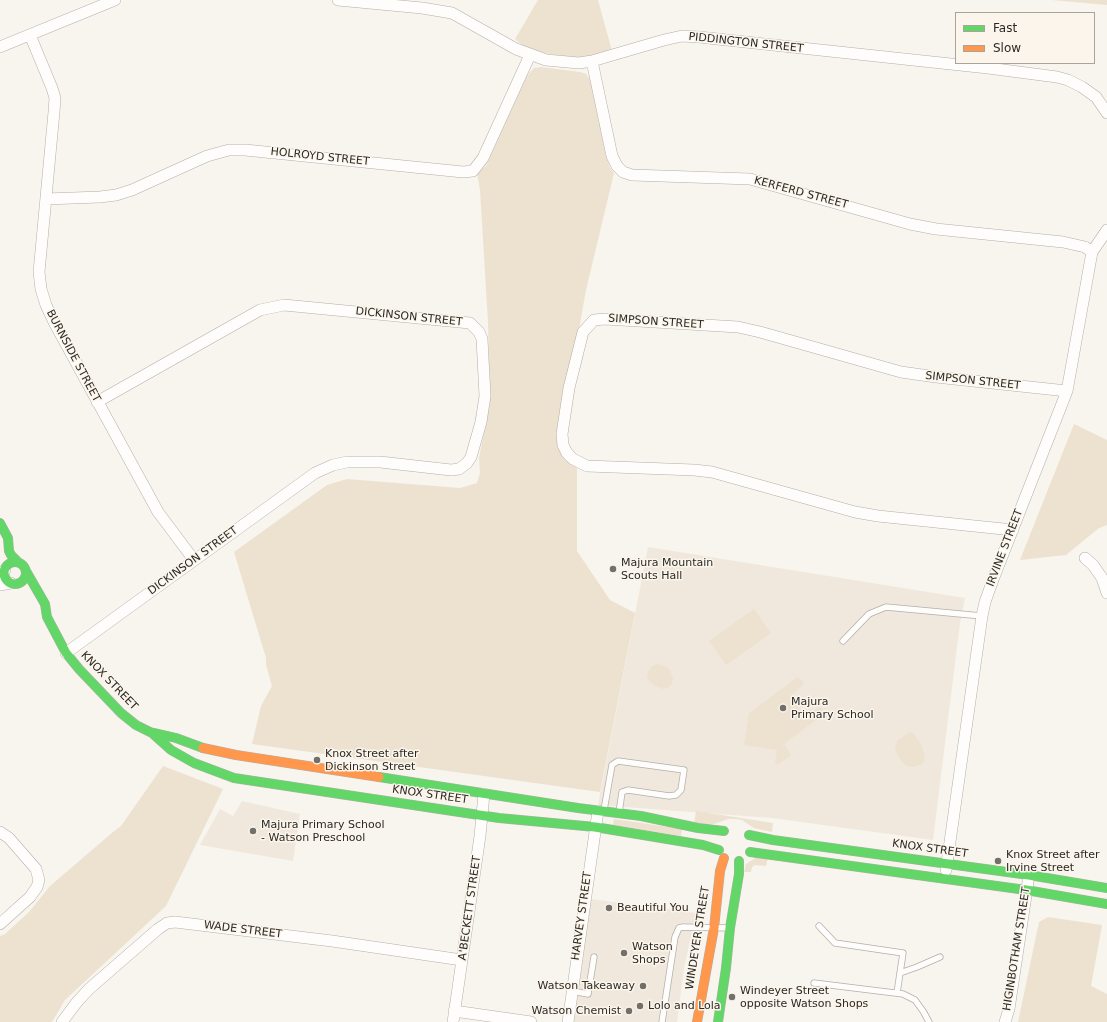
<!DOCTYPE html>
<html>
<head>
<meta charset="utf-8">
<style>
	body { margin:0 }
	#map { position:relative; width:1107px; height:1022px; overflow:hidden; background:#f8f4ee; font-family:"DejaVu Sans",sans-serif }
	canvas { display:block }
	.legend { position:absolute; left:955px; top:12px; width:140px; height:52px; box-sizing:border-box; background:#fbf5eb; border:1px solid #a8a39c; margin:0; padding:5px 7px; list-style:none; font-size:12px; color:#2b2925 }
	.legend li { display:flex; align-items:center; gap:8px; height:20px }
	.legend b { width:20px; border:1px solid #a8a39c }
</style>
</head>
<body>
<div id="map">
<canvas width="1107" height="1022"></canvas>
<ul class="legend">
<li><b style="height:5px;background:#63d668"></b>Fast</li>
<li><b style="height:5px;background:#ff974d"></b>Slow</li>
</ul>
</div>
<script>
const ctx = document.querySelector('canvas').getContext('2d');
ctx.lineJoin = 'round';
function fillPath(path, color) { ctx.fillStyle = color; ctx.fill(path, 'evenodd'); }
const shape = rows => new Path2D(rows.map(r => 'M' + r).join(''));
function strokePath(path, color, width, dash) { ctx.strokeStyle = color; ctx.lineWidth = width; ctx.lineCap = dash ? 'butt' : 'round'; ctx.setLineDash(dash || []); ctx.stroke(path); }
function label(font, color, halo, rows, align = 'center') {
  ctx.font = font + ' "DejaVu Sans",sans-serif'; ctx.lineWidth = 3; ctx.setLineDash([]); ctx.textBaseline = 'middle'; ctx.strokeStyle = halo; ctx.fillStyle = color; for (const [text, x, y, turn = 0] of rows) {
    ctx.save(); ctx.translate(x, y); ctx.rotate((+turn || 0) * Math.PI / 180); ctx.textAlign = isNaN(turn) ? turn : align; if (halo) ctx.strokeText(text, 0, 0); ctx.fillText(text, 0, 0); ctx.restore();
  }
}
const built = shape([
	[648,547,965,598,960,623,933,840,772,818,598,805],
	[242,801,300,814,293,861,200,845,220,809,233,816],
	[591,899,696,913,684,968,677,1022,571,1022]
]);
const green = shape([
	[538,0,598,0,612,51,579,59,528,50,515,39],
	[1052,0,1107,0,1107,5],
	[541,67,580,72,586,74,591,81,606,157,610,168,614,173,586,290,558,448,565,460,577,468,577,551,610,600,635,613,600,792,252,744,261,706,272,686,266,665,266,658,234,552,327,485,347,479,460,488,477,483,480,473,479,458,490,403,488,322,480,190,477,173,486,166,527,76,534,68],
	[1074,424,1107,440,1107,525,1099,528,1066,555,1020,560],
	[754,609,771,633,726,665,709,641],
	[658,664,667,667,670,670,673,679,672,684,668,688,663,689,656,686,650,682,647,677,648,672,652,666],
	[798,677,804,684,790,696,805,717,820,706,825,713,784,744,791,755,779,764,775,763,777,750,744,745,749,713],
	[910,732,913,733,920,743,925,756,924,762,921,764,913,767,906,766,899,758,895,749,897,741],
	[163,766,223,789,166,906,65,1000,52,1022,0,1022,0,936,5,934,29,912,50,886,113,832,121,826],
	[696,811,773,823,772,832,754,828,742,820,734,819,728,819,714,824,694,824],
	[614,819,682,829,681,836,613,825],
	[757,857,768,857,766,866,755,865,752,867,751,872,744,872,746,864],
	[1048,917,1102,925,1091,986,1107,994,1107,1022,1018,1022,1039,922]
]);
const lane = shape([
	[843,641,869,614,886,607,982,616],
	[604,810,612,765,618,761,684,770,681,790,676,795,669,796,628,790,622,792,619,813],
	[819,926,835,943,903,953,897,993],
	[900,973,917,967,940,957],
	[814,983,903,994,915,1000,923,1011,929,1022],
	[572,991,588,994,594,957],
	[662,1022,675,937,679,928,683,927,730,928]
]);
const street = shape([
	[338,0,422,8,452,13,516,49,546,60,579,63,592,61,664,40,682,36,699,37,988,68,1057,77,1068,80,1082,87,1096,97,1107,113],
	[30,35,52,88,55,98,54,112,39,272,41,289,46,305,54,322,158,512,194,560],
	[0,47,115,0],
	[592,61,612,156,617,166,623,172,632,175,750,179,910,224,936,229,1063,242,1085,247,1092,252],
	[46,199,100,197,116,195,132,190,207,156,229,150,245,150,463,172,473,171,483,158,530,55],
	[1013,530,878,516,855,512,712,472,694,470,587,466,573,459,567,453,563,445,562,434,569,388,583,332,594,320,605,319,738,327,760,332,901,372,936,377,1067,391],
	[1085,558,1093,565,1102,578,1107,593],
	[0,575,5,570],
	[0,585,11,583],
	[66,653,315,473,333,465,347,462,380,462,451,470,459,469,467,463,471,457,481,422,485,396,482,339,479,332,470,323,284,305,260,310,97,402],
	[0,832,9,838,36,869,39,880,37,887,30,897,0,924],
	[946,870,982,616,985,602,994,577,1067,391,1092,252,1107,230],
	[454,1011,531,1022],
	[62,1022,77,1002,89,989,158,929,167,923,175,922,332,941,462,960],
	[453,1022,480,836,484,794],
	[568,1022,598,811],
	[1005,1022,1009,1009,1028,882]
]);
const fast = shape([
	[0,523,8,538,9,551,11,555,19,563],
	'4 573a11 11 0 1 1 22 0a11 11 0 1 1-22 0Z',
	[26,571,45,604,47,617,66,653,79,669,121,713,136,725,150,732,176,738,203,748],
	[152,733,171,750,194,763,234,778,499,818,595,827,703,845,719,850],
	[379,777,578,808,641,816,698,828,724,831],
	[749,835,773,840,1029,875,1107,888],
	[750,852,1026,890,1107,904],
	[718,1022,726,968,730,928,739,874,739,861]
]);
const slow = shape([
	[203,748,236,755,379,777],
	[697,1022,714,928,720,871,724,858]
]);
const markers = [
	[613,569,4,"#73706b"],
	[783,708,4,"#73706b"],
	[317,760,4,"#73706b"],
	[253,831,4,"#73706b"],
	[998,861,4,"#73706b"],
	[609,908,4,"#73706b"],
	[624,953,4,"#73706b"],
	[643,986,4,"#73706b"],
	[732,997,4,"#73706b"],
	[640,1006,4,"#73706b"],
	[629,1011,4,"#73706b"]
];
const streetNames = [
	["PIDDINGTON STREET",746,43,6],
	["HOLROYD STREET",320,157,6],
	["KERFERD STREET",801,193,15],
	["DICKINSON STREET",409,317,6],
	["SIMPSON STREET",656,322,4],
	["BURNSIDE STREET",73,356,62],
	["SIMPSON STREET",973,381,6],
	["IRVINE STREET",1005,548,-69],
	["DICKINSON STREET",193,561,-36],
	["KNOX STREET",109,681,46],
	["KNOX STREET",430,795,8],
	["KNOX STREET",930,849,8],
	["A'BECKETT STREET",470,908,-82],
	["HARVEY STREET",582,916,-82],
	["WADE STREET",243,930,7],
	["WINDEYER STREET",698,938,-81],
	["HIGINBOTHAM STREET",1017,949,-81]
];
const poiNames = [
	["Majura Mountain",621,563],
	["Scouts Hall",621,576],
	["Majura",791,702],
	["Primary School",791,715],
	["Knox Street after",325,754],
	["Dickinson Street",325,767],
	["Majura Primary School",261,825],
	["- Watson Preschool",261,838],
	["Knox Street after",1006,855],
	["Irvine Street",1006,868],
	["Beautiful You",617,908],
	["Watson",632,947],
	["Shops",632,960],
	["Watson Takeaway",635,986,"right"],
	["Windeyer Street",740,991],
	["opposite Watson Shops",740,1004],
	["Lolo and Lola",648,1006],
	["Watson Chemist",621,1011,"right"]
];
fillPath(built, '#f0e8dc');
fillPath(green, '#ede2d0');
strokePath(lane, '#b2afab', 7);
strokePath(street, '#b2afab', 12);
strokePath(fast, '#b2afab', 10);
strokePath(slow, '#b2afab', 10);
strokePath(lane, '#fefdfc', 5.5);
strokePath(street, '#fefdfc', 11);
strokePath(fast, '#63d668', 9);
strokePath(slow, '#ff974d', 9);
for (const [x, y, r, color] of markers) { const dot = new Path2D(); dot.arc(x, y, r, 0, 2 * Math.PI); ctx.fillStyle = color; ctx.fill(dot); strokePath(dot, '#fbf5eb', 1.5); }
label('11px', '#2b2925', '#fbf5eb', streetNames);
label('11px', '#2b2925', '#fbf5eb', poiNames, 'left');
</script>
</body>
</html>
